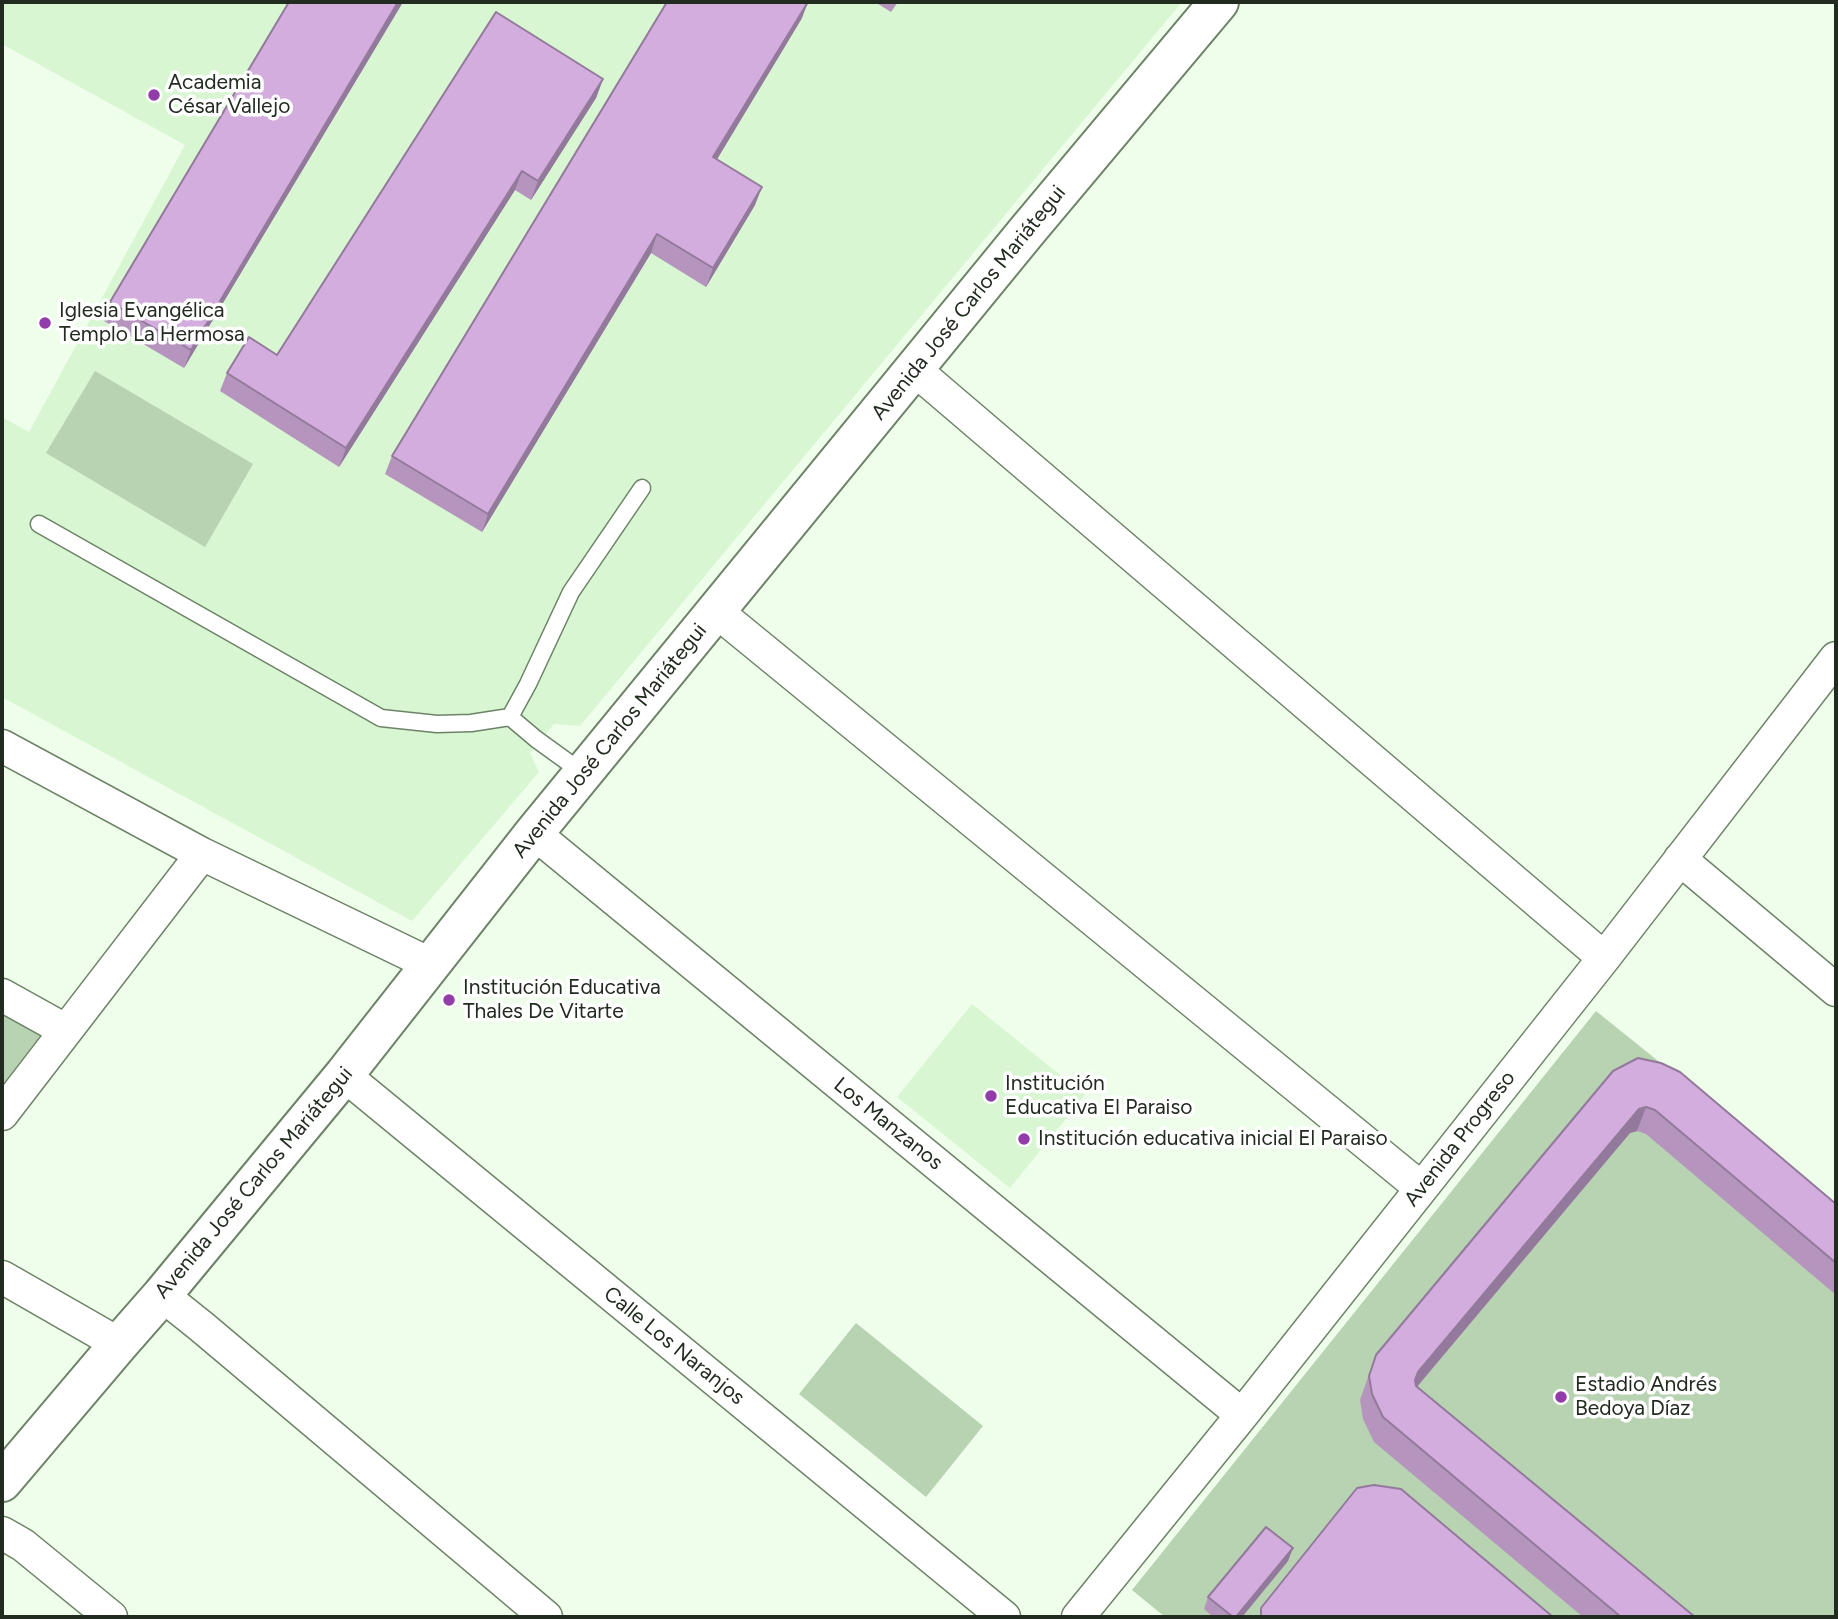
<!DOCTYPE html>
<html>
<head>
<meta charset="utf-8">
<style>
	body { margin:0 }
	#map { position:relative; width:1838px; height:1619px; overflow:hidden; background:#effeeb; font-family:Figtree,sans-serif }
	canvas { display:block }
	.frame { position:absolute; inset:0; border:4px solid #212b1f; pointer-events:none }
</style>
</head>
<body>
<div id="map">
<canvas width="1838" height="1619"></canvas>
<div class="frame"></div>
</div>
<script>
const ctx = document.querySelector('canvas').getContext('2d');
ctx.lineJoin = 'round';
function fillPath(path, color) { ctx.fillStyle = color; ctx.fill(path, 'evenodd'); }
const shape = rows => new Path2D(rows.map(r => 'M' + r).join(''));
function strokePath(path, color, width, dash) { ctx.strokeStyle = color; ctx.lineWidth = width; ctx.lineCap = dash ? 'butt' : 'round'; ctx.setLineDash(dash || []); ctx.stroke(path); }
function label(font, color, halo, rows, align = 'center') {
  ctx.font = font + ' Figtree,sans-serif'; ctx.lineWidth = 7; ctx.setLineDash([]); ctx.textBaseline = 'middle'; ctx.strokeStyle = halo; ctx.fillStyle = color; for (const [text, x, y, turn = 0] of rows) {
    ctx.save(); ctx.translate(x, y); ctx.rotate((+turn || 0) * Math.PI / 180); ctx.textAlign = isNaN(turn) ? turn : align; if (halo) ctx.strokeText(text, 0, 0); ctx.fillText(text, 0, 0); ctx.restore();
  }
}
const built = shape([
	[2,2,1182,2,580,726,554,724,530,753,539,772,412,921,2,697,2,417,29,432,185,145,2,44],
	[972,1004,1085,1095,1010,1188,897,1097]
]);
const green = shape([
	[95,371,253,464,205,547,46,453],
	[2,1004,53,1033,2,1103],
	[1596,1011,1836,1204,1836,1617,1165,1617,1132,1590],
	[856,1323,983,1426,926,1497,799,1394]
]);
const service = shape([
	[39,524,381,718,437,724,471,723,510,717,536,739,583,773],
	[510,717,528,684,571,592,642,488]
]);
const minor = shape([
	[914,369,1604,958],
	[716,611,1421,1188],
	[2,746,202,854,430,964],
	[534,833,1242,1415],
	[1680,859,1836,990],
	[2,995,65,1030],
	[344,1075,1004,1617],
	[2,1114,202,854],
	[2,1277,119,1344],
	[162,1295,202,1327,546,1617],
	[2,1533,23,1545,111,1617],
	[1078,1617,1242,1415,1604,958,1836,658]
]);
const tertiary = shape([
	[2,1482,119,1344,162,1295,344,1075,534,833,1027,231,1219,2]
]);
const wall = shape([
	[403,2,184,368,104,321,110,302],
	[875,2,898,2,891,12],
	[802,18,717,159,755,205,706,287,651,253,482,532,385,474,392,456],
	[603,79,596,98,531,200,515,190,339,467,220,391,227,373,277,355],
	[1613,1071,1836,1204,1836,1295,1646,1134,1637,1131,1630,1133,1417,1387,1695,1617,1583,1617,1374,1442,1363,1419,1360,1400,1376,1355],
	[1288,1561,1242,1617,1213,1617,1204,1609,1208,1597]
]);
const shadedWall = shape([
	[398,2,403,2,184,368,191,350],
	[808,2,802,18,707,176,713,157],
	[603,79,596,98,531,200,538,181],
	[522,171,515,190,339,467,346,448],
	[762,187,755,205,706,287,713,268],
	[657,234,651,253,482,532,488,514],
	[1646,1107,1637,1131,1630,1133,1409,1396,1418,1372,1639,1109],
	[1293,1548,1288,1561,1242,1617,1236,1617]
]);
const building = shape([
	[289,2,398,2,191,350,110,302,289,2],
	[667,2,808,2,713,157,762,187,713,268,657,234,488,514,392,456,667,2],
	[496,12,603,79,538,181,522,171,346,448,227,373,249,337,277,355,496,12],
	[1638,1058,1661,1063,1680,1072,1836,1204,1836,1263,1655,1110,1646,1107,1639,1109,1418,1372,1415,1380,1416,1386,1695,1617,1621,1617,1383,1417,1372,1394,1369,1376,1376,1355,1613,1071,1638,1058],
	[1374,1485,1401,1489,1553,1617,1261,1617,1261,1608,1357,1488,1374,1485],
	[1266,1527,1293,1548,1236,1617,1233,1617,1208,1597,1266,1527]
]);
const markers = [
	[154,95,7,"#913ca9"],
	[45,323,7,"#913ca9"],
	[449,1000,7,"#913ca9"],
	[991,1096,7,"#913ca9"],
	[1024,1139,7,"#913ca9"],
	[1561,1397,7,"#913ca9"]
];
const poiNames = [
	["Academia",168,83],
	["César Vallejo",168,107],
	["Iglesia Evangélica",59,311],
	["Templo La Hermosa",59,335],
	["Institución Educativa",463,988],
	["Thales De Vitarte",463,1012],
	["Institución",1005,1084],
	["Educativa El Paraiso",1005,1108],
	["Institución educativa inicial El Paraiso",1038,1139],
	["Estadio Andrés",1575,1385],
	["Bedoya Díaz",1575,1409]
];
const streetNames = [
	["Avenida José Carlos Mariátegui",969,303,-51],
	["Avenida José Carlos Mariátegui",610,741,-51],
	["Los Manzanos",888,1124,39],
	["Avenida Progreso",1460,1139,-52],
	["Avenida José Carlos Mariátegui",254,1183,-50],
	["Calle Los Naranjos",674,1346,39]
];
fillPath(built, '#d8f6d1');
fillPath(green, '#b7d3b1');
strokePath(service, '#6d8367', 19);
strokePath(minor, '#6d8367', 35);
strokePath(tertiary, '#6d8367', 42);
strokePath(service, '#fff', 16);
strokePath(minor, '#fff', 32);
strokePath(tertiary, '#fff', 38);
fillPath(wall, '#b595be');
fillPath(shadedWall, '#93799b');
fillPath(building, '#d2addd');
strokePath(building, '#93799b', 2);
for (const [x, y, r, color] of markers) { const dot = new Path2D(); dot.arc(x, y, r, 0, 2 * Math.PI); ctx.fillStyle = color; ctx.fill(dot); strokePath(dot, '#fff', 2.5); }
label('21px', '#212b1f', '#fff', poiNames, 'left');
label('21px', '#212b1f', '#fff', streetNames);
</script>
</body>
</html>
